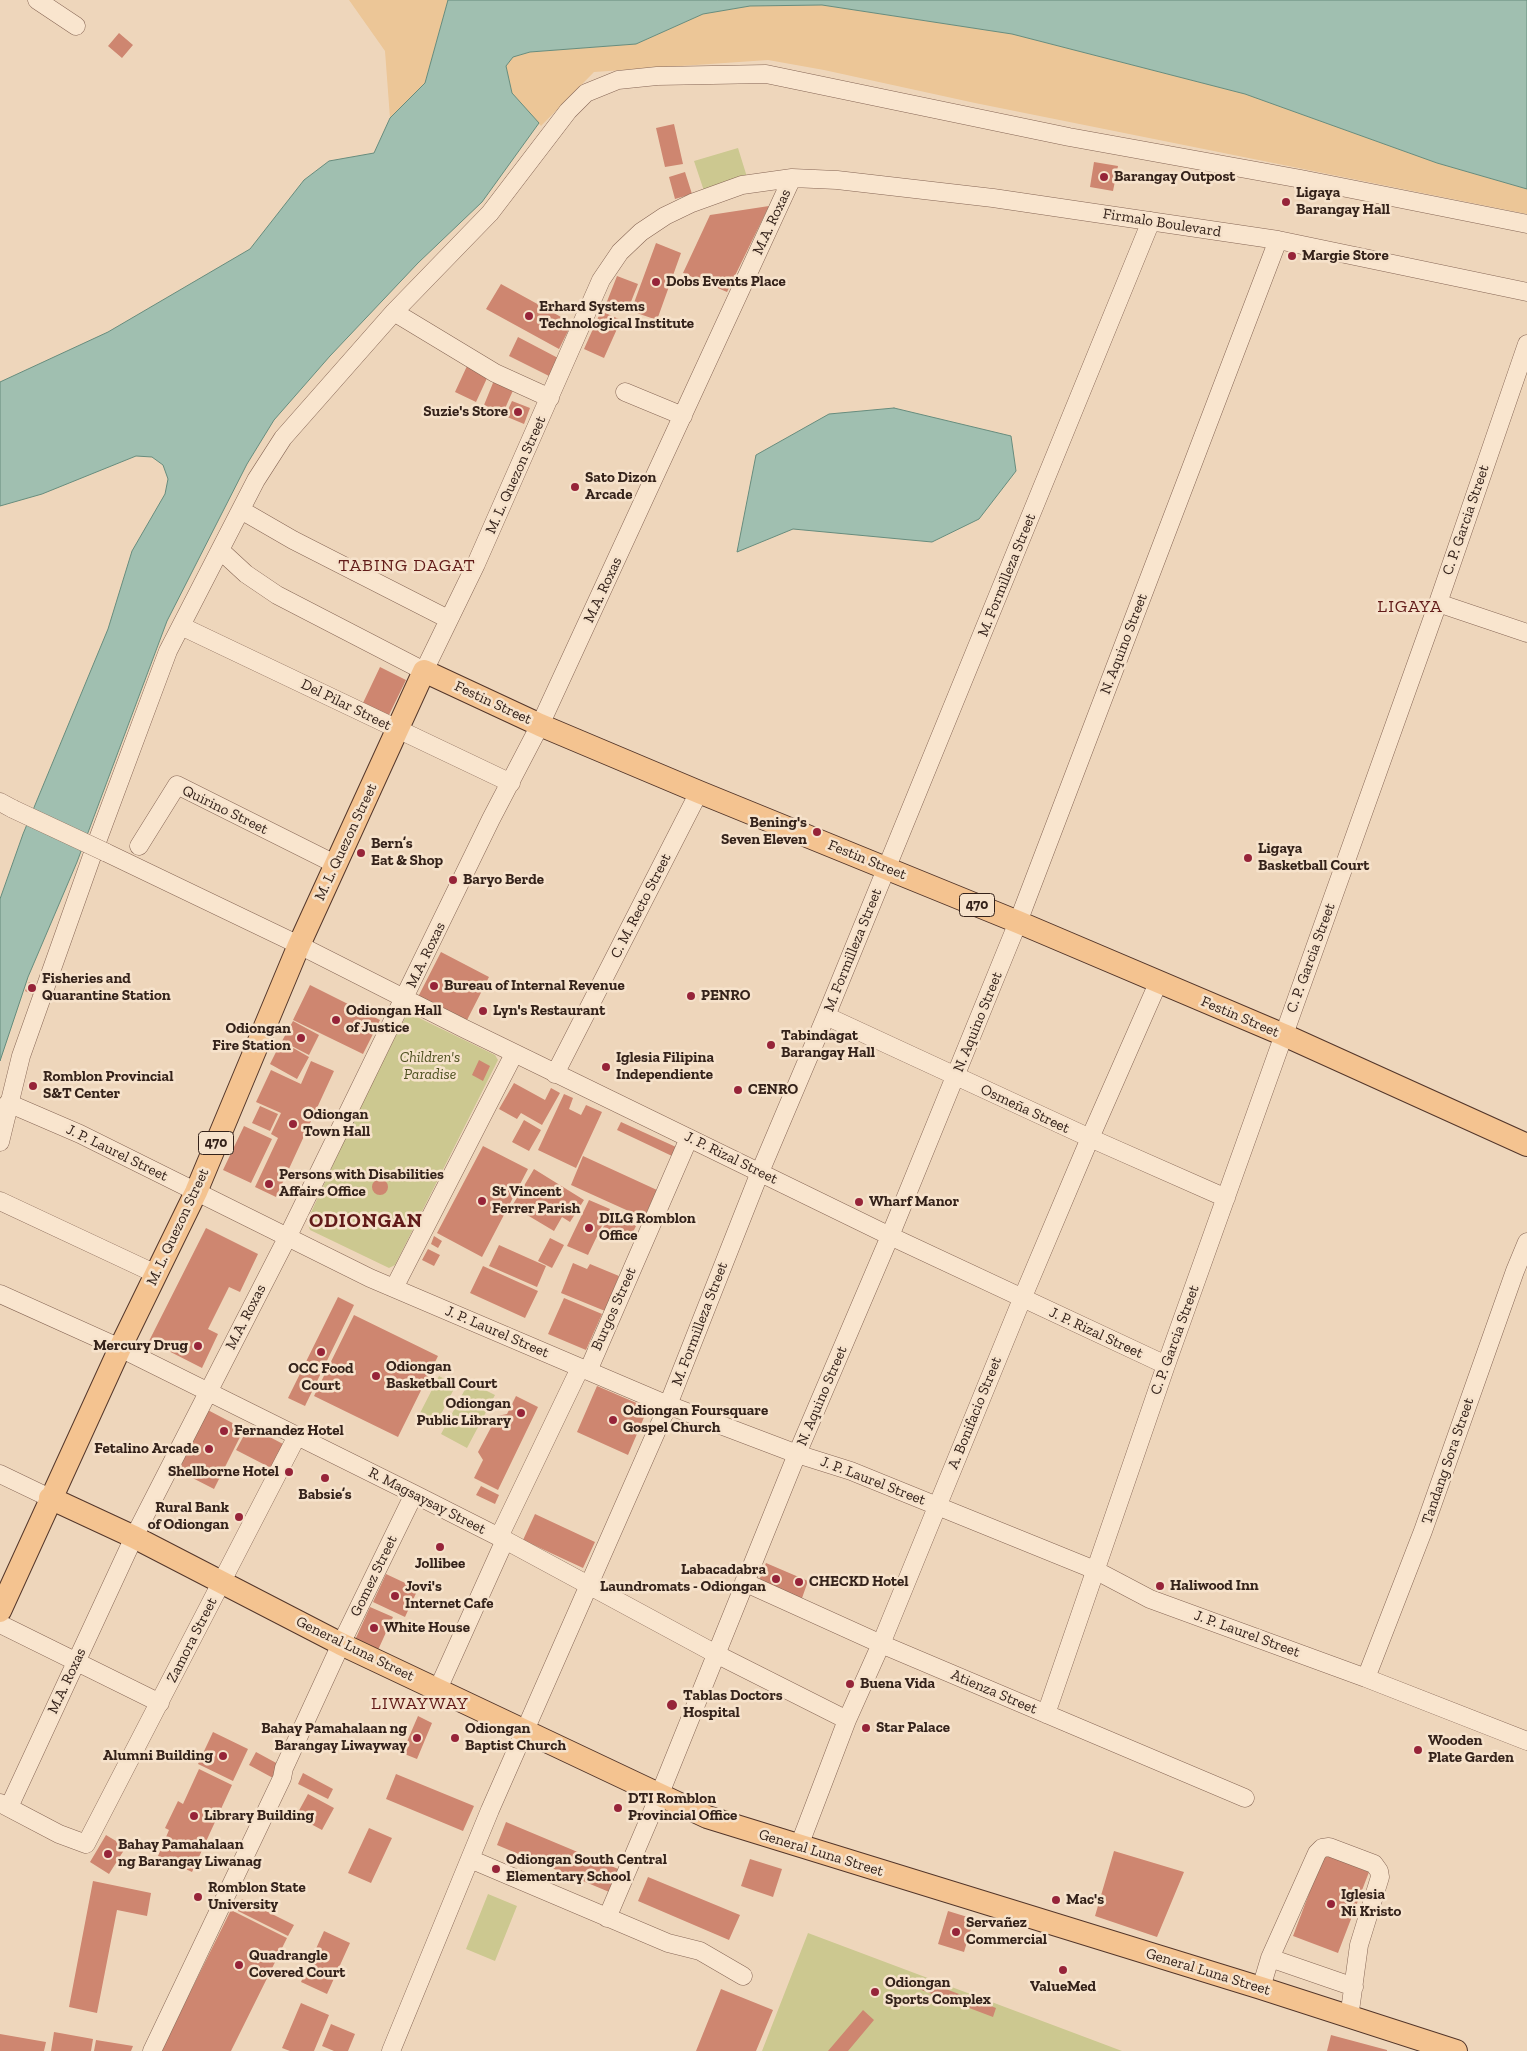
<!DOCTYPE html>
<html>
<head>
<meta charset="utf-8">
<style>
	body { margin:0 }
	canvas { display:block; background:#eed6bb }
</style>
</head>
<body>
<canvas width="1527" height="2051"></canvas>
<script>
const ctx = document.querySelector('canvas').getContext('2d');
ctx.lineJoin = 'round';
function fillPath(path, color) { ctx.fillStyle = color; ctx.fill(path, 'evenodd'); }
const shape = rows => new Path2D(rows.map(r => 'M' + r).join(''));
function strokePath(path, color, width, dash) { ctx.strokeStyle = color; ctx.lineWidth = width; ctx.lineCap = dash ? 'butt' : 'round'; ctx.setLineDash(dash || []); ctx.stroke(path); }
function label(font, color, halo, rows, align = 'center') {
  ctx.font = font + ' "Zilla Slab",serif'; ctx.lineWidth = 5; ctx.setLineDash([]); ctx.textBaseline = 'middle'; ctx.strokeStyle = halo; ctx.fillStyle = color; for (const [text, x, y, turn = 0] of rows) {
    ctx.save(); ctx.translate(x, y); ctx.rotate((+turn || 0) * Math.PI / 180); ctx.textAlign = isNaN(turn) ? turn : align; if (halo) ctx.strokeText(text, 0, 0); ctx.fillText(text, 0, 0); ctx.restore();
  }
}
const green = shape([
	[738,148,747,177,704,191,694,161],
	[413,1015,495,1055,498,1060,395,1265,389,1268,310,1230,307,1221,356,1115,405,1018,409,1015],
	[439,1376,456,1385,436,1424,419,1415],
	[469,1382,495,1395,467,1448,441,1434],
	[488,1894,517,1906,495,1961,466,1949],
	[808,1933,1122,2051,762,2051]
]);
const sand = shape([
	[349,0,448,0,425,83,390,118,385,51],
	[822,5,1012,34,1245,94,1437,163,1527,189,1527,214,975,103,824,70,768,60,594,72,541,126,512,93,506,66,513,57,530,52,636,44,703,14,750,6]
]);
const water = shape([
	[448,0,1527,0,1527,189,1437,163,1245,94,1012,34,822,5,750,6,703,14,636,44,530,52,513,57,506,66,512,93,539,123,482,202,418,263,330,356,274,420,247,464,167,621,77,862,28,977,0,1061,0,899,23,834,108,629,132,551,165,494,168,479,163,465,152,457,136,456,42,494,0,506,0,382,108,332,250,249,304,180,329,161,374,153,390,118,425,83,448,0],
	[894,408,1011,436,1016,471,979,519,932,542,793,529,737,552,756,455,829,414,894,408]
]);
const building = shape([
	[119,33,133,45,122,58,108,46],
	[674,124,683,164,665,167,656,128],
	[1094,162,1118,166,1113,191,1090,187],
	[685,172,692,194,675,199,669,177],
	[769,206,727,292,683,273,710,215],
	[656,243,681,253,657,320,631,311],
	[617,276,638,284,627,312,606,304],
	[501,284,572,323,559,349,486,309],
	[601,311,621,320,604,358,584,349],
	[518,337,558,358,549,376,509,356],
	[467,366,488,376,476,402,455,392],
	[495,378,515,386,503,413,484,405],
	[512,401,530,408,524,424,505,416],
	[380,667,406,680,388,717,362,705],
	[441,952,489,977,466,1022,418,997],
	[29,982,38,986,34,995,25,991],
	[310,985,380,1020,363,1054,293,1020],
	[293,1021,319,1035,309,1055,282,1041],
	[280,1044,287,1048,288,1045,309,1057,297,1079,270,1064],
	[479,1060,490,1066,483,1081,472,1075],
	[311,1061,334,1071,276,1197,255,1187,278,1138,271,1134,281,1113,256,1102,271,1070,301,1084],
	[514,1083,545,1100,551,1088,560,1093,542,1125,521,1113,517,1119,499,1109],
	[564,1094,573,1098,569,1109,581,1115,586,1105,602,1112,576,1168,538,1150],
	[260,1106,278,1114,270,1131,252,1123],
	[524,1120,541,1130,529,1151,512,1142],
	[621,1122,676,1147,672,1156,617,1130],
	[244,1126,272,1139,251,1183,223,1170],
	[483,1146,528,1169,482,1257,437,1233],
	[583,1156,657,1190,644,1218,571,1185],
	[534,1169,584,1200,570,1222,562,1217,554,1231,512,1206],
	'372 1187a8 8 0 1 1 16 0a8 8 0 1 1-16 0Z',
	[589,1200,610,1209,588,1255,567,1246],
	[610,1213,636,1226,628,1242,602,1230],
	[206,1228,258,1254,240,1292,229,1287,208,1329,218,1334,202,1368,149,1341],
	[434,1236,442,1241,438,1248,431,1244],
	[550,1238,564,1245,552,1268,538,1261],
	[499,1245,546,1266,537,1287,489,1266],
	[428,1249,440,1255,434,1266,422,1260],
	[573,1263,587,1269,590,1264,619,1276,605,1311,561,1293],
	[483,1266,538,1291,525,1318,470,1293],
	[338,1297,354,1305,305,1406,288,1398],
	[564,1298,602,1314,586,1350,548,1334],
	[354,1315,438,1356,398,1437,314,1396],
	[597,1386,648,1408,628,1455,577,1432],
	[516,1396,538,1407,498,1490,474,1478,483,1460,478,1452,497,1416,507,1414],
	[204,1408,244,1429,214,1489,173,1468],
	[249,1426,283,1444,271,1468,236,1450],
	[481,1486,499,1495,495,1504,476,1495],
	[535,1514,595,1542,583,1568,523,1540],
	[766,1563,808,1581,801,1601,758,1583],
	[386,1574,418,1589,405,1617,373,1602],
	[370,1607,393,1617,378,1650,355,1640],
	[418,1716,432,1723,417,1759,402,1753],
	[213,1732,248,1749,233,1781,198,1764],
	[256,1752,280,1765,273,1778,249,1765],
	[199,1769,232,1785,192,1872,158,1856,169,1830,165,1828,178,1801,183,1804],
	[303,1773,333,1789,328,1799,298,1784],
	[396,1774,474,1806,463,1831,386,1799],
	[308,1794,334,1808,322,1830,296,1816],
	[506,1822,623,1871,614,1894,497,1845],
	[369,1828,392,1838,371,1883,348,1873],
	[106,1835,126,1847,109,1874,90,1862],
	[1114,1851,1184,1872,1157,1937,1095,1916],
	[1324,1854,1369,1872,1338,1953,1293,1936],
	[750,1859,782,1869,773,1897,741,1886],
	[648,1877,740,1915,729,1940,638,1901],
	[93,1881,151,1893,147,1916,117,1910,97,2013,69,2007],
	[242,1899,294,1925,288,1936,236,1910],
	[231,1910,287,1938,231,2051,161,2051],
	[948,1911,974,1919,964,1952,938,1944],
	[324,1931,350,1943,327,1994,301,1982],
	[922,1980,996,2008,993,2017,919,1989],
	[721,1989,773,2010,756,2051,696,2051],
	[301,2003,329,2015,314,2051,290,2051,282,2048],
	[863,2010,874,2020,848,2051,828,2051],
	[331,2024,355,2034,348,2051,334,2051,322,2046],
	[54,2032,93,2039,91,2051,51,2051],
	[0,2034,46,2042,44,2051,0,2051],
	[1331,2035,1387,2050,1387,2051,1327,2051],
	[96,2040,133,2046,131,2051,94,2051]
]);
const minor = shape([
	[37,0,76,26],
	[394,312,495,373,550,398],
	[625,392,683,416],
	[241,510,293,540,448,619],
	[220,550,246,574,277,595,424,671,476,564,601,280,620,252,641,232,665,216,692,203,742,185,792,178,837,180,993,198,1278,240,1527,292],
	[1438,603,1527,633],
	[181,626,511,783],
	[0,802,13,809],
	[139,846,177,785,335,864],
	[105,852,299,945,465,1029,890,1236,1166,1365],
	[826,1016,1090,1138,1226,1198],
	[555,1074,699,792],
	[8,1103,80,1134,370,1278,668,1405,797,1454,851,1471,1095,1570,1150,1599,1366,1678,1527,1741],
	[0,1142,21,1056,98,839,168,651,256,480,283,438,394,312,490,213,568,111,586,93,618,80,657,76,766,74,1069,137,1301,179,1527,224],
	[0,1201,156,1274],
	[394,1288,514,1054],
	[0,1294,120,1348,414,1494,505,1540,716,1654,847,1720],
	[588,1371,689,1138],
	[0,1474,50,1498],
	[499,1537,580,1368],
	[744,1582,881,1644,1245,1798],
	[0,1624,160,1703],
	[1366,1678,1423,1531,1515,1271,1527,1242],
	[438,1689,505,1540],
	[1046,1714,1166,1365,1438,603,1527,344],
	[0,1803,59,1834,86,1844,297,1436],
	[9,1807,134,1537,287,1238,491,819,540,725,792,178],
	[799,1846,847,1720,881,1644,1022,1299,1090,1138,1158,983],
	[470,1859,668,1943,700,1951,743,1976],
	[607,1918,659,1796,797,1454,890,1236,1018,922,1278,240],
	[1270,1958,1354,1987],
	[1261,1988,1270,1958,1317,1853,1322,1848,1329,1847,1374,1864,1379,1871,1380,1877,1359,1945,1349,2018],
	[152,2051,282,1778,284,1768,341,1644,414,1494],
	[391,2051,490,1810,668,1405,760,1172,826,1016,1151,221]
]);
const major = shape([
	[50,1498,134,1537,341,1644,707,1817,1261,1988,1456,2051],
	[0,1611,120,1348,196,1192,299,945,424,671,540,725,699,792,1018,922,1284,1035,1527,1145]
]);
const minorBridge = shape([
	[13,809,105,852]
]);
const markers = [
	[1104,177,5,"#962439"],
	[1286,202,5,"#962439"],
	[1292,256,5,"#962439"],
	[656,282,5,"#962439"],
	[529,316,5,"#962439"],
	[518,412,5,"#962439"],
	[575,487,5,"#962439"],
	[817,832,5,"#962439"],
	[361,853,5,"#962439"],
	[1248,858,5,"#962439"],
	[453,880,5,"#962439"],
	[434,986,5,"#962439"],
	[32,988,5,"#962439"],
	[691,996,5,"#962439"],
	[483,1011,5,"#962439"],
	[336,1020,5,"#962439"],
	[301,1038,5,"#962439"],
	[771,1045,5,"#962439"],
	[606,1067,5,"#962439"],
	[33,1086,5,"#962439"],
	[738,1090,5,"#962439"],
	[293,1124,5,"#962439"],
	[269,1184,5,"#962439"],
	[482,1201,5,"#962439"],
	[859,1202,5,"#962439"],
	[589,1228,5,"#962439"],
	[198,1346,5,"#962439"],
	[321,1352,5,"#962439"],
	[376,1376,5,"#962439"],
	[521,1413,5,"#962439"],
	[613,1420,5,"#962439"],
	[224,1431,5,"#962439"],
	[209,1449,5,"#962439"],
	[289,1472,5,"#962439"],
	[325,1478,5,"#962439"],
	[239,1517,5,"#962439"],
	[440,1547,5,"#962439"],
	[776,1579,5,"#962439"],
	[799,1582,5,"#962439"],
	[1160,1586,5,"#962439"],
	[395,1596,5,"#962439"],
	[374,1628,5,"#962439"],
	[850,1684,5,"#962439"],
	[672,1705,6,"#962439"],
	[866,1728,5,"#962439"],
	[417,1738,5,"#962439"],
	[455,1738,5,"#962439"],
	[1418,1750,5,"#962439"],
	[223,1756,5,"#962439"],
	[618,1808,5,"#962439"],
	[194,1816,5,"#962439"],
	[108,1854,5,"#962439"],
	[496,1869,5,"#962439"],
	[198,1897,5,"#962439"],
	[1056,1900,5,"#962439"],
	[1331,1904,5,"#962439"],
	[956,1932,5,"#962439"],
	[239,1965,5,"#962439"],
	[1063,1970,5,"#962439"],
	[875,1992,5,"#962439"]
];
const shields = [
	[977,905,35],
	[216,1143,35]
];
const shieldNames = [
	["470",977,905],
	["470",216,1143]
];
const poiNames = [
	["Barangay Outpost",1114,177],
	["Ligaya",1296,193],
	["Barangay Hall",1296,210],
	["Margie Store",1302,256],
	["Dobs Events Place",666,282],
	["Erhard Systems",539,307],
	["Technological Institute",539,324],
	["Suzie's Store",508,412,"right"],
	["Sato Dizon",585,478],
	["Arcade",585,495],
	["Bening's",807,823,"right"],
	["Seven Eleven",807,840,"right"],
	["Bern’s",371,844],
	["Eat & Shop",371,861],
	["Ligaya",1258,849],
	["Basketball Court",1258,866],
	["Baryo Berde",463,880],
	["Fisheries and",42,979],
	["Quarantine Station",42,996],
	["Bureau of Internal Revenue",444,986],
	["PENRO",701,996],
	["Odiongan Hall",346,1011],
	["of Justice",346,1028],
	["Lyn's Restaurant",493,1011],
	["Odiongan",291,1029,"right"],
	["Fire Station",291,1046,"right"],
	["Tabindagat",781,1036],
	["Barangay Hall",781,1053],
	["Iglesia Filipina",616,1058],
	["Independiente",616,1075],
	["Romblon Provincial",43,1077],
	["S&T Center",43,1094],
	["CENRO",748,1090],
	["Odiongan",303,1115],
	["Town Hall",303,1132],
	["Persons with Disabilities",279,1175],
	["Affairs Office",279,1192],
	["St Vincent",492,1192],
	["Ferrer Parish",492,1209],
	["Wharf Manor",869,1202],
	["DILG Romblon",599,1219],
	["Office",599,1236],
	["Mercury Drug",188,1346,"right"],
	["Odiongan",386,1367],
	["Basketball Court",386,1384],
	["OCC Food",321,1369,"center"],
	["Court",321,1386,"center"],
	["Odiongan",511,1404,"right"],
	["Public Library",511,1421,"right"],
	["Odiongan Foursquare",623,1411],
	["Gospel Church",623,1428],
	["Fernandez Hotel",234,1431],
	["Fetalino Arcade",199,1449,"right"],
	["Shellborne Hotel",279,1472,"right"],
	["Babsie’s",325,1495,"center"],
	["Rural Bank",229,1508,"right"],
	["of Odiongan",229,1525,"right"],
	["Jollibee",440,1564,"center"],
	["Labacadabra",766,1570,"right"],
	["Laundromats - Odiongan",766,1587,"right"],
	["CHECKD Hotel",809,1582],
	["Haliwood Inn",1170,1586],
	["Jovi's",405,1587],
	["Internet Cafe",405,1604],
	["White House",384,1628],
	["Buena Vida",860,1684],
	["Tablas Doctors",683,1696],
	["Hospital",683,1713],
	["Star Palace",876,1728],
	["Bahay Pamahalaan ng",407,1729,"right"],
	["Barangay Liwayway",407,1746,"right"],
	["Odiongan",465,1729],
	["Baptist Church",465,1746],
	["Wooden",1428,1741],
	["Plate Garden",1428,1758],
	["Alumni Building",213,1756,"right"],
	["DTI Romblon",628,1799],
	["Provincial Office",628,1816],
	["Library Building",204,1816],
	["Bahay Pamahalaan",118,1845],
	["ng Barangay Liwanag",118,1862],
	["Odiongan South Central",506,1860],
	["Elementary School",506,1877],
	["Romblon State",208,1888],
	["University",208,1905],
	["Iglesia",1341,1895],
	["Ni Kristo",1341,1912],
	["Mac's",1066,1900],
	["Servañez",966,1923],
	["Commercial",966,1940],
	["Quadrangle",249,1956],
	["Covered Court",249,1973],
	["Odiongan",885,1983],
	["Sports Complex",885,2000],
	["ValueMed",1063,1987,"center"]
];
const streetNames = [
	["M.A. Roxas",772,222,-65],
	["Firmalo Boulevard",1162,223,9],
	["M. L. Quezon Street",516,475,-66],
	["C. P. Garcia Street",1466,520,-71],
	["M. Formilleza Street",1007,575,-68],
	["M.A. Roxas",603,590,-65],
	["N. Aquino Street",1124,644,-69],
	["Festin Street",493,703,25],
	["Del Pilar Street",346,705,26],
	["Quirino Street",225,810,26],
	["M. L. Quezon Street",346,842,-65],
	["Festin Street",867,860,22],
	["C. M. Recto Street",641,906,-63],
	["M. Formilleza Street",853,950,-68],
	["M.A. Roxas",426,955,-64],
	["C. P. Garcia Street",1311,958,-70],
	["Festin Street",1240,1017,23],
	["N. Aquino Street",978,1022,-68],
	["Osmeña Street",1025,1109,25],
	["J. P. Laurel Street",117,1153,26],
	["J. P. Rizal Street",731,1158,26],
	["M. L. Quezon Street",178,1227,-65],
	["Burgos Street",614,1309,-66],
	["M.A. Roxas",246,1317,-63],
	["M. Formilleza Street",700,1324,-69],
	["J. P. Laurel Street",497,1332,23],
	["J. P. Rizal Street",1096,1333,25],
	["C. P. Garcia Street",1175,1340,-70],
	["N. Aquino Street",822,1396,-67],
	["A. Bonifacio Street",975,1413,-68],
	["Tandang Sora Street",1448,1461,-71],
	["J. P. Laurel Street",873,1481,21],
	["R. Magsaysay Street",427,1501,27],
	["Gomez Street",374,1576,-64],
	["J. P. Laurel Street",1247,1634,20],
	["Zamora Street",192,1640,-63],
	["General Luna Street",355,1649,26],
	["M.A. Roxas",67,1681,-65],
	["Atienza Street",994,1692,23],
	["General Luna Street",821,1853,17],
	["General Luna Street",1208,1972,17]
];
const parkNames = [
	["Children's",430,1058],
	["Paradise",430,1075]
];
const quarterNames = [
	["TABING DAGAT",407,566],
	["LIGAYA",1410,607],
	["LIWAYWAY",420,1704]
];
const districtNames = [
	["ODIONGAN",366,1221]
];
fillPath(green, '#ccc890');
fillPath(sand, '#ecc697');
fillPath(water, '#a0bfb0');
strokePath(water, '#678c7d', 1);
fillPath(building, '#ce8670');
strokePath(minor, '#866655', 19);
strokePath(major, '#53362a', 24);
strokePath(minor, '#f9e5ce', 18);
strokePath(major, '#f4c390', 22);
strokePath(minorBridge, '#866655', 19, []);
strokePath(minorBridge, '#f9e5ce', 18);
for (const [x, y, r, color] of markers) { const dot = new Path2D(); dot.arc(x, y, r, 0, 2 * Math.PI); ctx.fillStyle = color; ctx.fill(dot); strokePath(dot, '#f6e2cb', 2); }
for (const [x, y, w] of shields) { const box = new Path2D(); box.roundRect(x - w / 2, y - 11.5, w, 23, 4); ctx.fillStyle = '#f6e2cb'; ctx.fill(box); strokePath(box, '#34221a', 1); }
label('bold 14px', '#34221a', null, shieldNames);
label('bold 15px', '#34221a', '#f6e2cb', poiNames, 'left');
label('15px', '#34221a', '#f6e2cb', streetNames);
label('italic 15px', '#4e5120', '#f6e2cb', parkNames);
ctx.letterSpacing = '1px';
label('18px', '#621b19', '#f6e2cb', quarterNames);
ctx.letterSpacing = '0px';
ctx.letterSpacing = '1px';
label('bold 20px', '#621b19', '#f6e2cb', districtNames);
ctx.letterSpacing = '0px';
</script>
</body>
</html>
